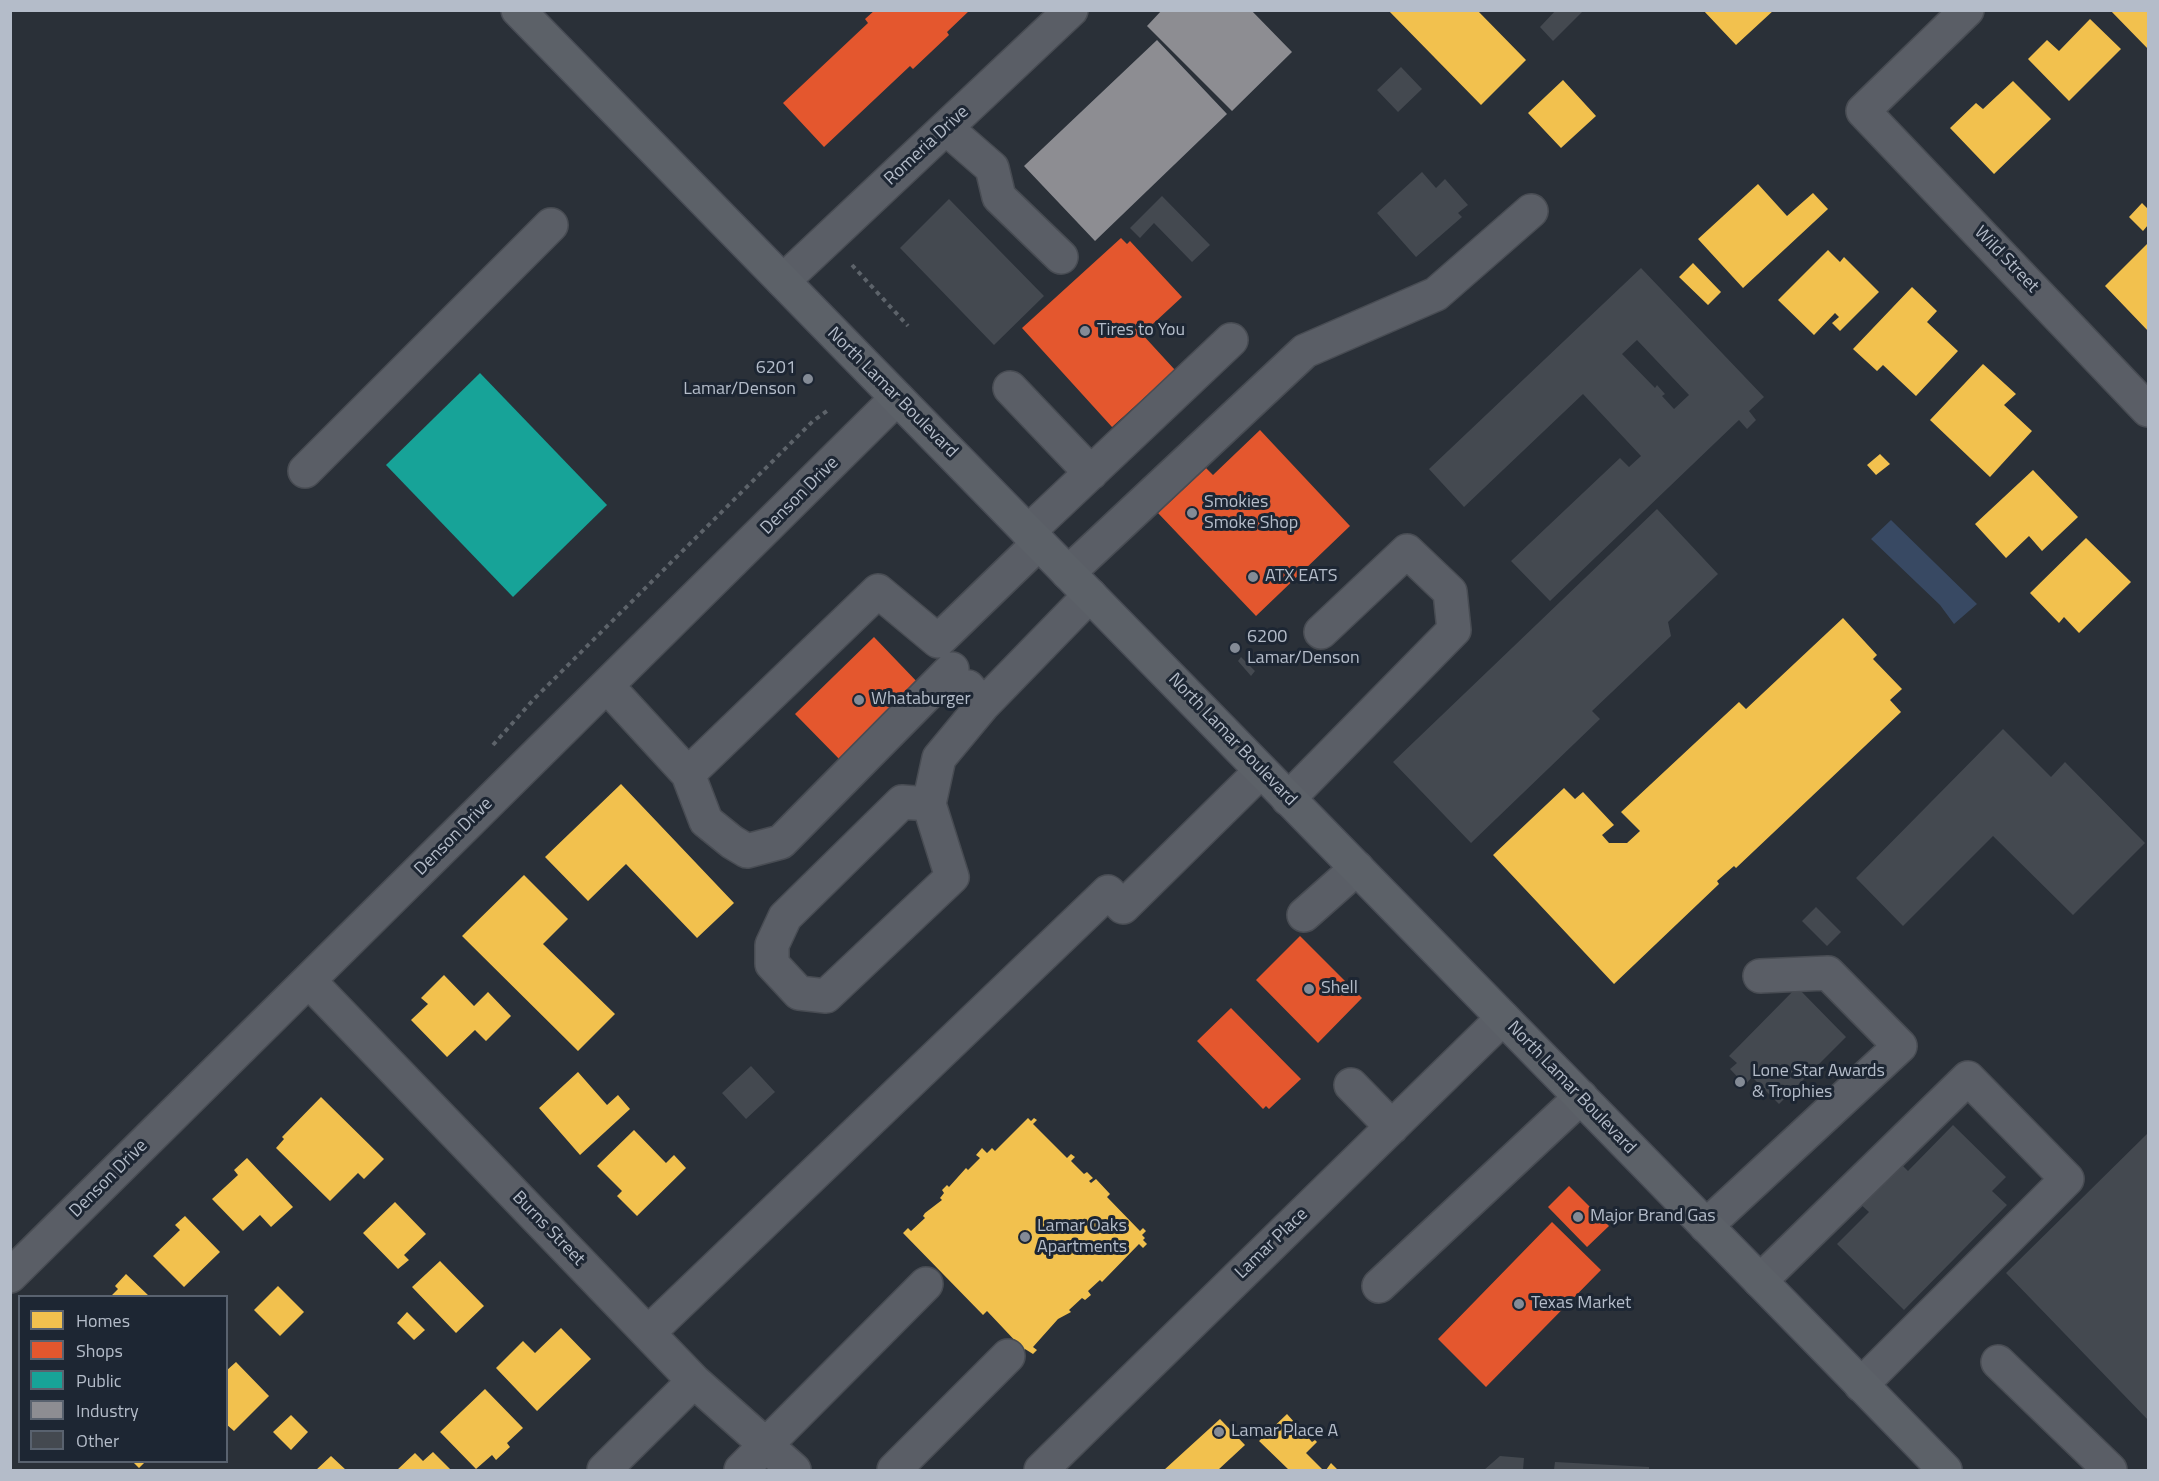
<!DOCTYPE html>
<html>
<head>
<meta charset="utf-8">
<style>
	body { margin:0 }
	#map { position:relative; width:2159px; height:1481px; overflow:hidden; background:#2a3038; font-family:"Titillium Web",sans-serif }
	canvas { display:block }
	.frame { position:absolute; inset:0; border:12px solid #b4bcc9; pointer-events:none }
	.legend { position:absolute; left:18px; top:1295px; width:210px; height:168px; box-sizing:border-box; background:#1d2633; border:2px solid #59626f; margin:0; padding:8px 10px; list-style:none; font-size:18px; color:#b4bcc9 }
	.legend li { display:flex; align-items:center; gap:12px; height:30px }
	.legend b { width:30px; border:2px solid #59626f }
</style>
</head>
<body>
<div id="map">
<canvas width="2159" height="1481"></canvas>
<div class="frame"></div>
<ul class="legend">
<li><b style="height:16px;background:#f2c14e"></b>Homes</li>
<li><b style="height:16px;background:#e4572e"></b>Shops</li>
<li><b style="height:16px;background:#17a398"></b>Public</li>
<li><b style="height:16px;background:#8d8d92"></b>Industry</li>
<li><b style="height:16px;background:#444950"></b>Other</li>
</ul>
</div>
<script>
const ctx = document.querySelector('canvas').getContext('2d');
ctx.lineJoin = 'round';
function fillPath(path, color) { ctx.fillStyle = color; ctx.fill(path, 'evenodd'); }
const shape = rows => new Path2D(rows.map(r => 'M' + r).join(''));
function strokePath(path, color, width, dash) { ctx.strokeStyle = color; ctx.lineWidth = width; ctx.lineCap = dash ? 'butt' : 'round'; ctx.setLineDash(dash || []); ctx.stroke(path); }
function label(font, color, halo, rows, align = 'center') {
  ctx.font = font + ' "Titillium Web",sans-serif'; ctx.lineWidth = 6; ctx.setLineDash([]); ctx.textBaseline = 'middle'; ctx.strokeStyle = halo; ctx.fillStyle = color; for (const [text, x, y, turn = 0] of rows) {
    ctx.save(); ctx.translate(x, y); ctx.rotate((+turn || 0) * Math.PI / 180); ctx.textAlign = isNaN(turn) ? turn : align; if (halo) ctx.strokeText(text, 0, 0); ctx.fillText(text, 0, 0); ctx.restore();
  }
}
const water = shape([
	[1891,520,1977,604,1954,624,1940,605,1871,539]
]);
const homes = shape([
	[1388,10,1477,10,1526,60,1481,105],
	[1703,10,1774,10,1736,45],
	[2110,10,2148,10,2148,49],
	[2090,19,2121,49,2069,101,2028,59,2047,40,2059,51],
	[1563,80,1596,116,1561,148,1528,113],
	[2013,81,2051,119,1994,174,1950,128,1976,103,1983,109],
	[1758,184,1787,216,1813,193,1828,209,1743,288,1698,239],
	[2142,203,2148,209,2148,225,2143,231,2129,217],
	[2148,243,2148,331,2105,286],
	[1828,250,1840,262,1844,257,1879,292,1840,331,1832,323,1839,317,1835,313,1814,335,1778,300],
	[1693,263,1721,292,1708,305,1679,277],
	[1912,287,1937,311,1927,322,1958,351,1916,396,1883,365,1877,371,1853,349],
	[1983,364,2016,394,2004,405,2032,431,1990,477,1930,420],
	[1880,454,1890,464,1876,475,1867,465],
	[2033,470,2078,517,2042,551,2029,536,2006,558,1975,524],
	[2086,538,2131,582,2079,633,2064,617,2059,623,2030,593],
	[1843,618,1877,655,1873,659,1902,689,1890,700,1901,712,1736,868,1734,866,1717,881,1719,884,1614,984,1493,855,1564,788,1575,799,1583,792,1614,825,1602,835,1609,843,1627,843,1640,831,1621,812,1739,702,1746,709],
	[621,784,734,903,697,938,626,864,588,901,545,857],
	[524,875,568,919,543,944,615,1014,578,1051,462,936],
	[444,975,474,1006,488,992,511,1016,486,1041,475,1030,447,1057,411,1020,428,1004,421,998],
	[578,1072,607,1105,618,1095,630,1109,580,1155,539,1108],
	[321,1097,384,1159,364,1179,358,1173,330,1201,276,1148,284,1139,282,1137],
	[1028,1118,1031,1121,1034,1118,1037,1120,1033,1124,1067,1158,1071,1154,1075,1157,1071,1161,1084,1174,1087,1172,1093,1178,1089,1181,1091,1183,1096,1179,1110,1194,1107,1197,1140,1231,1143,1228,1146,1231,1142,1235,1145,1238,1143,1240,1147,1244,1143,1248,1139,1244,1102,1282,1100,1280,1088,1291,1091,1295,1085,1300,1082,1298,1069,1310,1071,1312,1058,1319,1033,1347,1037,1350,1033,1354,1025,1349,1021,1354,1017,1350,1021,1347,987,1311,983,1315,903,1233,908,1228,911,1231,925,1218,923,1216,925,1213,942,1200,940,1198,944,1193,942,1190,947,1185,949,1187,966,1168,968,1170,980,1158,976,1155,982,1148,987,1153,992,1148,995,1151],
	[634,1130,666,1163,674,1155,686,1168,637,1216,617,1196,622,1191,597,1166],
	[247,1158,293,1207,271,1227,260,1215,243,1231,212,1199,238,1175,234,1170],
	[395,1202,426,1234,404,1255,409,1260,398,1269,363,1233],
	[185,1216,220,1252,184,1287,153,1256,180,1230,175,1225],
	[440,1261,484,1306,456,1333,412,1287],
	[126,1274,149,1296,111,1296,118,1289,115,1286],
	[278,1286,304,1312,280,1336,254,1310],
	[407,1312,425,1330,414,1340,397,1323],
	[561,1328,591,1359,537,1411,496,1368,523,1341,535,1353],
	[236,1362,269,1396,234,1431,226,1424,226,1371],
	[485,1389,523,1428,507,1443,510,1447,496,1460,492,1455,476,1469,440,1432],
	[1287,1414,1312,1442,1315,1440,1317,1442,1306,1453,1323,1470,1289,1470,1259,1441],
	[291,1415,308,1432,291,1450,273,1432],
	[1220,1419,1245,1445,1218,1470,1164,1470],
	[433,1452,451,1470,397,1470,415,1453,423,1461],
	[331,1456,346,1470,316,1470],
	[133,1462,145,1462,139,1468],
	[1331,1463,1338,1470,1326,1470]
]);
const shops = shape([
	[875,10,970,10,947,32,949,35,913,69,910,66,824,147,783,103,868,23,865,19],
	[1121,238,1127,244,1130,241,1182,297,1142,334,1175,370,1112,427,1022,328],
	[1260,430,1350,526,1256,616,1158,513,1206,468,1213,475],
	[874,637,922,687,844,764,795,714],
	[1300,936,1362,998,1318,1043,1256,980],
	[1231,1008,1301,1079,1269,1109,1266,1106,1263,1109,1197,1041],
	[1569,1186,1609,1226,1587,1247,1548,1207],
	[1552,1222,1601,1270,1486,1387,1438,1339]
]);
const public = shape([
	[480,373,607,505,513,597,386,465]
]);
const industry = shape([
	[1162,10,1251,10,1292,52,1232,111,1147,26],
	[1157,40,1227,114,1095,241,1024,166]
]);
const building = shape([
	[1556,10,1584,10,1553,41,1540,27],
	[1401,67,1422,89,1398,112,1377,90],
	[1422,172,1436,188,1445,179,1468,205,1458,213,1462,217,1416,257,1377,213],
	[1162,196,1210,245,1192,262,1154,223,1140,238,1130,228],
	[949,199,1044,296,994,345,900,248],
	[1641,268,1764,397,1749,411,1756,420,1747,429,1739,420,1550,601,1511,561,1620,458,1629,467,1641,456,1583,394,1464,507,1429,469],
	[1637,340,1689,395,1674,409,1662,396,1665,394,1657,385,1655,388,1622,354],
	[1657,509,1718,574,1668,622,1671,636,1592,711,1600,719,1471,843,1393,762],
	[1241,657,1255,671,1251,676,1238,661],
	[2003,729,2051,777,2065,762,2145,843,2073,915,1993,836,1903,926,1856,878],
	[1816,907,1841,932,1827,946,1802,921],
	[1797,987,1846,1037,1779,1104,1752,1077,1745,1085,1730,1069,1737,1063,1729,1056],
	[751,1066,775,1092,746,1119,722,1093],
	[1953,1125,2006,1177,1992,1191,2007,1205,1904,1310,1837,1244,1869,1212,1858,1202,1898,1161,1908,1171],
	[2148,1133,2148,1420,2006,1273],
	[1500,1456,1524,1458,1523,1470,1484,1470],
	[1555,1462,1649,1467,1649,1470,1554,1470]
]);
const path = shape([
	[852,265,908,326],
	[493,745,534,699,813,421,827,411]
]);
const minor = shape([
	[1967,10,1863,111,2148,410],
	[946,128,992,168,999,197,1061,257],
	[783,281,1071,10],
	[1010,388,1091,473],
	[305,471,551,225],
	[1028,532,1231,340],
	[1068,573,1305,351,1436,294,1531,211],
	[607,686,688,774,878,591,938,641,1039,543],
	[968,687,983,705,1090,595],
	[688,774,706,821,732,842,747,851,781,842,952,669],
	[1288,799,1454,630,1450,592,1407,551,1321,632],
	[929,804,902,802,785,917,772,945,772,964,799,993,826,996,952,877,929,804,939,758,983,705],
	[1304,915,1357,868],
	[309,981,694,1381,794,1470],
	[1351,1085,1392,1127],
	[1706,1226,1900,1046,1828,973,1760,976],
	[10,1276,897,398],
	[1760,1281,1968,1078,2067,1179,1861,1385],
	[1379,1286,1581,1097],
	[648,1333,1108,892,1123,907,1261,771],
	[1998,1362,2110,1470],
	[604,1470,694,1381],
	[741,1470,926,1284],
	[894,1470,1008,1356],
	[1041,1470,1503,1018]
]);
const major = shape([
	[518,10,1945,1470]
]);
const markers = [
	[1085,331,6,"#848b96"],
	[808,379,6,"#848b96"],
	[1192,513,6,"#848b96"],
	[1253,577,6,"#848b96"],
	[1235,648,6,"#848b96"],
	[859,700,6,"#848b96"],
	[1309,989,6,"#848b96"],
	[1740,1082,6,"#848b96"],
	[1578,1217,6,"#848b96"],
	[1025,1237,6,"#848b96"],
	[1519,1304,6,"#848b96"],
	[1219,1432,6,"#848b96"]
];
const streetNames = [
	["Romeria Drive",927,146,-43],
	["Wild Street",2006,260,46],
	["North Lamar Boulevard",892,393,45],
	["Denson Drive",800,496,-45],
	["North Lamar Boulevard",1232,740,46],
	["Denson Drive",454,837,-45],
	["North Lamar Boulevard",1571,1088,46],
	["Denson Drive",109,1179,-45],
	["Burns Street",548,1229,46],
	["Lamar Place",1272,1244,-44]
];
const poiNames = [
	["Tires to You",1097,331],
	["6201",796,369,"right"],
	["Lamar/Denson",796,390,"right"],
	["Smokies",1204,503],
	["Smoke Shop",1204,524],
	["ATX EATS",1265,577],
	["6200",1247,638],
	["Lamar/Denson",1247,659],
	["Whataburger",871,700],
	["Shell",1321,989],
	["Lone Star Awards",1752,1072],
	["& Trophies",1752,1093],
	["Major Brand Gas",1590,1217],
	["Lamar Oaks",1037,1227],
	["Apartments",1037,1248],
	["Texas Market",1531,1304],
	["Lamar Place A",1231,1432]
];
fillPath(water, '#384963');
fillPath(homes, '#f2c14e');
fillPath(shops, '#e4572e');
fillPath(public, '#17a398');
fillPath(industry, '#8d8d92');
fillPath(building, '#444950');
strokePath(minor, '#484c53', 36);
strokePath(major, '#484c55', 36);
strokePath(path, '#5d636a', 4, [4.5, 4.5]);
strokePath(minor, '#5a5e66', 33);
strokePath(major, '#5c6168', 33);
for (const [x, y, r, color] of markers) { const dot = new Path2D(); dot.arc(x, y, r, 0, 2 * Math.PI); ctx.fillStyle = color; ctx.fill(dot); strokePath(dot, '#1d2633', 2); }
label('18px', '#b4bcc9', '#1d2633', streetNames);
label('18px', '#b4bcc9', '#1d2633', poiNames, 'left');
</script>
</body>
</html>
